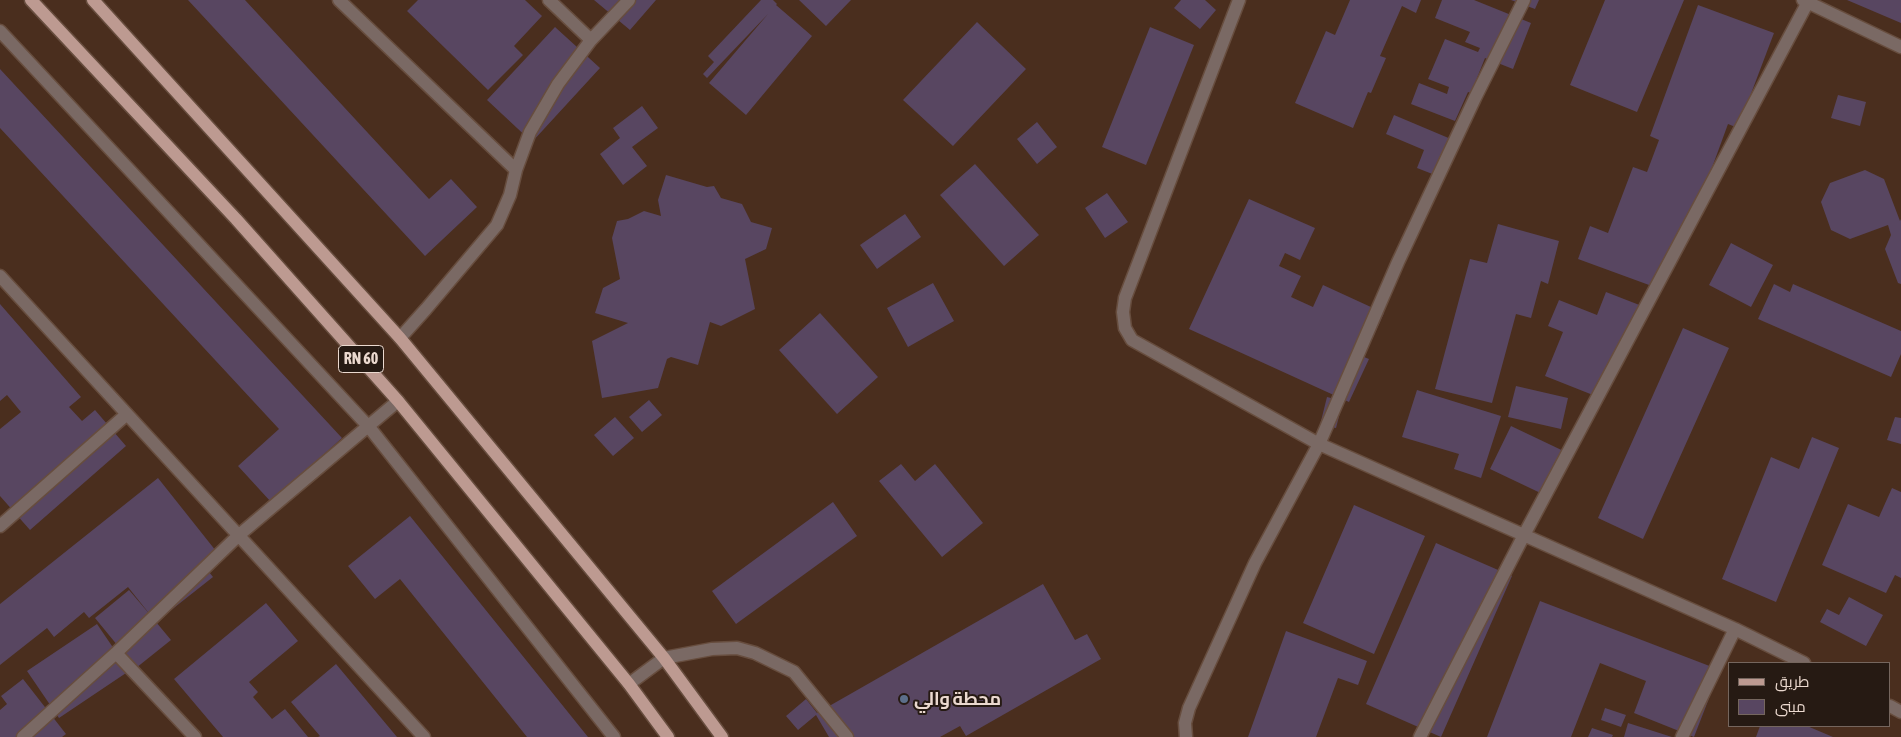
<!DOCTYPE html>
<html>
<head>
<meta charset="utf-8">
<style>
	body { margin:0 }
	#map { position:relative; width:1901px; height:737px; overflow:hidden; background:#4a2e1e; font-family:"Asap Condensed",Cairo,sans-serif }
	canvas { display:block }
	.legend { position:absolute; left:1728px; top:662px; width:162px; height:65px; box-sizing:border-box; background:#261a13; border:1px solid #75665e; margin:0; padding:6px 9px; list-style:none; font-size:15px; color:#ebd9cf }
	.legend li { display:flex; align-items:center; gap:10px; height:25px }
	.legend b { width:25px; border:1px solid #75665e }
</style>
</head>
<body>
<div id="map">
<canvas width="1901" height="737"></canvas>
<ul class="legend">
<li><b style="height:6px;background:#bd9a91"></b>طريق</li>
<li><b style="height:14px;background:#584661"></b>مبنى</li>
</ul>
</div>
<script>
const ctx = document.querySelector('canvas').getContext('2d');
ctx.lineJoin = 'round';
function fillPath(path, color) { ctx.fillStyle = color; ctx.fill(path, 'evenodd'); }
const shape = rows => new Path2D(rows.map(r => 'M' + r).join(''));
function strokePath(path, color, width, dash) { ctx.strokeStyle = color; ctx.lineWidth = width; ctx.lineCap = dash ? 'butt' : 'round'; ctx.setLineDash(dash || []); ctx.stroke(path); }
function label(font, color, halo, rows, align = 'center') {
  ctx.font = font + ' "Asap Condensed",Cairo,sans-serif'; ctx.lineWidth = 4; ctx.setLineDash([]); ctx.textBaseline = 'middle'; ctx.strokeStyle = halo; ctx.fillStyle = color; for (const [text, x, y, turn = 0] of rows) {
    ctx.save(); ctx.translate(x, y); ctx.rotate((+turn || 0) * Math.PI / 180); ctx.textAlign = isNaN(turn) ? turn : align; if (halo) ctx.strokeText(text, 0, 0); ctx.fillText(text, 0, 0); ctx.restore();
  }
}
const building = shape([
	[188,0,245,0,429,199,451,179,477,207,425,256],
	[418,0,525,0,542,16,514,46,523,55,488,90,407,11],
	[594,0,656,0,630,30],
	[761,0,773,0,777,4,776,5,812,36,746,115,709,83,768,14,707,78,703,74,714,62,708,56],
	[799,0,851,0,826,26],
	[1181,0,1205,0,1216,10,1200,29,1174,8],
	[1350,0,1421,0,1416,13,1402,6,1380,56,1386,58,1371,93,1368,92,1353,128,1295,103,1326,31,1335,35],
	[1442,0,1474,0,1531,23,1513,69,1485,58,1471,93,1468,92,1455,121,1411,104,1419,83,1447,94,1449,87,1428,79,1445,39,1478,52,1480,48,1465,42,1470,32,1435,18],
	[1511,0,1539,0,1535,9],
	[1605,0,1684,0,1637,112,1570,85],
	[1847,0,1901,0,1901,23],
	[1698,5,1774,33,1738,128,1728,124,1684,244,1660,289,1578,259,1590,226,1608,233,1633,167,1647,172,1659,140,1650,136],
	[977,22,1026,69,953,146,903,100],
	[555,27,600,68,532,142,487,100],
	[1150,27,1194,45,1146,165,1102,147],
	[0,69,342,438,271,502,238,466,279,429,0,128],
	[1838,95,1866,102,1860,126,1831,118],
	[642,106,658,128,632,147,647,166,623,185,600,154,620,138,613,128],
	[1394,115,1458,142,1435,175,1417,168,1424,150,1386,134],
	[1037,122,1057,147,1037,164,1017,139],
	[975,164,1039,235,1004,266,940,195],
	[1865,170,1884,179,1900,221,1901,219,1901,284,1898,283,1885,249,1891,235,1888,225,1850,239,1831,230,1821,202,1830,183],
	[666,175,707,187,714,186,721,198,742,204,751,222,772,228,766,249,745,259,755,309,721,326,710,322,698,365,671,357,667,359,658,388,602,398,592,341,628,323,595,313,603,288,620,279,612,238,617,221,628,219,644,211,661,216,658,200],
	[1107,193,1128,222,1105,238,1085,208],
	[1249,199,1315,228,1300,260,1285,253,1279,266,1301,276,1291,297,1313,307,1323,285,1384,313,1364,357,1369,359,1349,402,1189,329],
	[905,214,921,237,877,269,860,245],
	[1498,224,1559,241,1548,284,1541,281,1531,318,1516,314,1492,403,1435,389,1470,259,1487,263],
	[1731,243,1773,265,1751,307,1709,285],
	[933,283,954,321,908,347,887,308],
	[1774,284,1790,292,1793,284,1901,331,1901,354,1891,377,1758,319],
	[1606,292,1642,306,1603,399,1545,376,1563,332,1548,326,1559,300,1597,315],
	[0,304,81,397,69,407,82,421,95,410,126,446,30,530,0,496,0,429,21,412,7,395,0,401],
	[820,313,878,377,837,414,779,350],
	[1683,328,1729,348,1643,539,1598,518],
	[1516,386,1568,398,1561,429,1508,417],
	[1417,390,1501,416,1481,478,1454,469,1459,454,1402,437],
	[1327,397,1343,401,1336,428,1320,425],
	[649,400,662,415,642,432,629,417],
	[615,417,634,438,613,456,594,435],
	[1895,417,1901,418,1901,444,1887,440],
	[1511,426,1572,455,1551,498,1490,469],
	[1812,437,1839,448,1776,602,1722,579,1771,457,1799,469],
	[901,464,915,481,935,464,983,523,942,557,879,481],
	[158,478,216,551,202,563,213,577,156,622,171,640,136,668,95,618,129,590,152,617,128,587,89,618,84,612,54,637,47,628,0,665,0,604],
	[1892,488,1901,492,1901,578,1895,575,1886,593,1822,565,1848,504,1879,517],
	[833,502,857,536,736,624,712,591],
	[1354,505,1425,536,1374,654,1303,623],
	[410,516,588,737,527,737,400,579,375,599,348,566],
	[1436,543,1512,576,1441,737,1366,704],
	[1043,584,1075,640,1087,634,1101,659,966,736,960,726,940,737,829,737,816,715,798,730,786,716,806,699,817,713],
	[1849,597,1883,615,1866,646,1820,622,1827,609,1839,615],
	[1540,601,1720,670,1694,737,1634,713,1646,681,1600,663,1571,737,1487,737],
	[266,603,298,641,249,682,258,692,253,697,272,719,285,709,308,737,223,737,174,679],
	[97,624,129,671,59,718,27,671],
	[1286,631,1367,661,1358,685,1338,678,1316,737,1248,737],
	[336,664,397,737,318,737,320,736,291,702],
	[23,679,66,734,62,737,0,737,0,710,7,704,1,696],
	[1605,708,1626,715,1621,727,1601,720],
	[1628,723,1672,737,1624,737],
	[1760,726,1807,726,1833,737,1756,737],
	[1592,728,1613,735,1612,737,1588,737]
]);
const minor = shape([
	[339,0,516,170],
	[549,0,591,40],
	[1239,0,1125,298,1123,312,1125,328,1132,340,1319,444,1735,629,1804,663],
	[1803,0,1901,47],
	[0,31,369,427,614,737],
	[0,276,424,737],
	[400,338,426,309,497,225,510,195,516,170,530,132,558,84,591,40,629,0],
	[0,526,127,414],
	[116,653,195,737],
	[629,684,664,658,712,649,737,648,755,653,794,672,847,737],
	[1890,706,1901,712],
	[23,737,116,653,239,535,398,401],
	[1186,737,1185,723,1189,708,1255,563,1319,444,1398,262,1475,98,1524,0],
	[1420,737,1524,535,1809,0],
	[1682,737,1735,629]
]);
const major = shape([
	[31,0,236,219,398,401,629,684,668,737],
	[93,0,400,338,664,658,722,737]
]);
const markers = [
	[904,699,5,"#5c6f8a"]
];
const shields = [
	[361,359,45]
];
const shieldNames = [
	["RN 60",361,359]
];
const poiNames = [
	["محطة والي",914,699]
];
fillPath(building, '#584661');
strokePath(minor, '#674d3e', 15);
strokePath(major, '#674d3e', 15);
strokePath(minor, '#7a6964', 12);
strokePath(major, '#bd9a91', 12);
for (const [x, y, r, color] of markers) { const dot = new Path2D(); dot.arc(x, y, r, 0, 2 * Math.PI); ctx.fillStyle = color; ctx.fill(dot); strokePath(dot, '#261a13', 2); }
for (const [x, y, w] of shields) { const box = new Path2D(); box.roundRect(x - w / 2, y - 13.5, w, 27, 4); ctx.fillStyle = '#261a13'; ctx.fill(box); strokePath(box, '#ebd9cf', 1); }
label('bold 16px', '#ebd9cf', null, shieldNames);
label('bold 18px', '#ebd9cf', '#261a13', poiNames, 'left');
</script>
</body>
</html>
